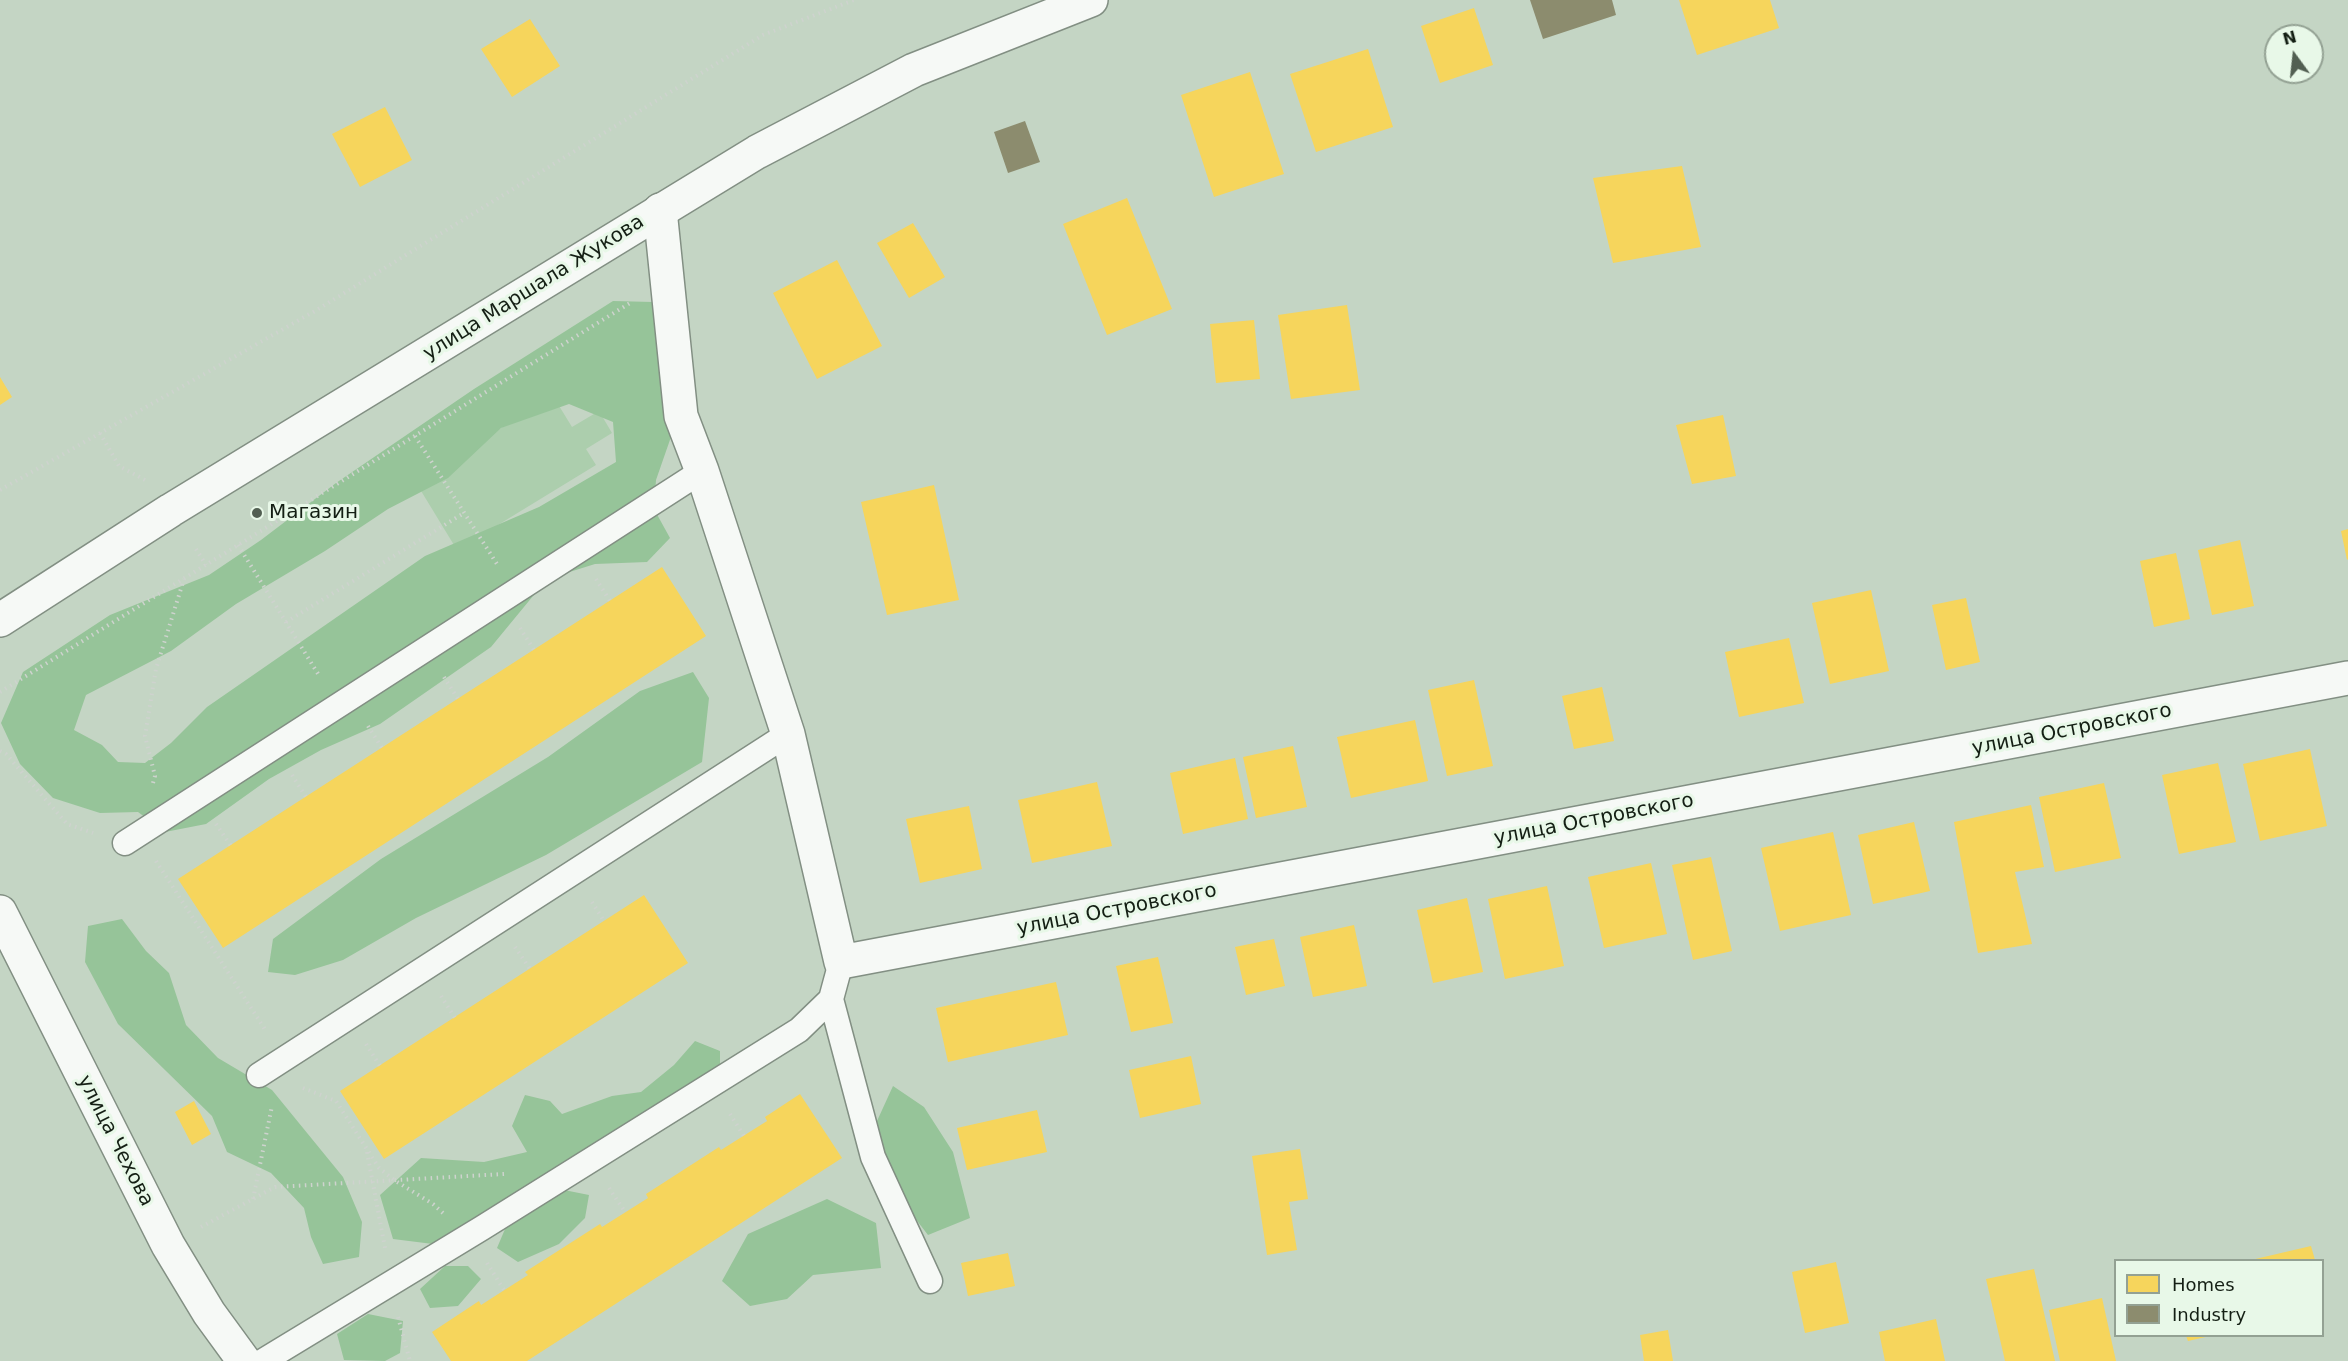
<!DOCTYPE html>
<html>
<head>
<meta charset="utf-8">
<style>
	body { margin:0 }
	#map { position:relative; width:2348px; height:1361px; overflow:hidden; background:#c4d5c4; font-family:"DejaVu Sans",sans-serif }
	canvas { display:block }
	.legend { position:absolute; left:2114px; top:1259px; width:210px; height:78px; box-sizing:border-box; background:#e8f8e8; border:2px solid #93a193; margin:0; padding:8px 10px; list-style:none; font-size:18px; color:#141f14 }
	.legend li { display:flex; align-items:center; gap:12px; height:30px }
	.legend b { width:30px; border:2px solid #93a193 }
	.north { position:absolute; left:2264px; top:24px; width:60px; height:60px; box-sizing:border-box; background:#e8f8e8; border:2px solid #93a193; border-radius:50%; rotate:345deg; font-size:16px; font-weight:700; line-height:24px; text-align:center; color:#141f14 }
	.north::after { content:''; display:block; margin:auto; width:21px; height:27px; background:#525f52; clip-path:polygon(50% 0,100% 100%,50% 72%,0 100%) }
</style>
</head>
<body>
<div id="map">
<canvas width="2348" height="1361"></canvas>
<ul class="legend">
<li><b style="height:16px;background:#f6d55c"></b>Homes</li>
<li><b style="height:16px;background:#8c8c6e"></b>Industry</li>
</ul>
<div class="north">N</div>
</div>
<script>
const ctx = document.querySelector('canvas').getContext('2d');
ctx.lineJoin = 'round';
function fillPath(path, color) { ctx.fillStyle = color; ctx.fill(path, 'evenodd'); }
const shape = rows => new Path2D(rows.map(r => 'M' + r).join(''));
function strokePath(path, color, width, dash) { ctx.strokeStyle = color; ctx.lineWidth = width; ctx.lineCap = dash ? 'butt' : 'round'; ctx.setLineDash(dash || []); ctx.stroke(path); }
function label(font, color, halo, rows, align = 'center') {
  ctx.font = font + ' "DejaVu Sans",sans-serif'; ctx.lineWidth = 6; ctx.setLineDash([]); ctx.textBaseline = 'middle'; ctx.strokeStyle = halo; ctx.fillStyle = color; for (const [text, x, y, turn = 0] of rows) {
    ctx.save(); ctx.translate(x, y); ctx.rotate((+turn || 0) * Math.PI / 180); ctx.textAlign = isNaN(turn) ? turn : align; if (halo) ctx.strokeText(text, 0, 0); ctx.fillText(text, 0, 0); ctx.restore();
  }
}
const green = shape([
	[553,396,572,427,599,411,612,433,586,449,596,465,457,550,415,481]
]);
const forest = shape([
	[613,301,653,302,672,434,656,480,654,509,670,538,647,562,595,564,547,579,491,647,380,724,321,750,269,779,206,824,165,832,138,812,100,813,53,798,20,764,1,723,23,672,110,615,209,575,261,540,336,483,474,389],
	[569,404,613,422,616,462,539,507,425,556,207,707,171,743,145,763,118,762,102,745,74,730,86,695,171,651,236,604,325,551,388,509,448,478,501,428],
	[693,672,709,698,702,762,546,855,416,918,343,960,295,975,268,972,273,939,381,859,548,757,640,691],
	[122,919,146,951,169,973,186,1025,218,1058,272,1090,343,1177,362,1222,359,1257,323,1264,311,1237,304,1208,271,1173,227,1152,212,1116,118,1024,85,962,88,926],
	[695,1041,720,1051,720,1072,669,1112,600,1139,580,1166,433,1244,393,1239,380,1195,421,1158,484,1162,527,1152,512,1126,525,1095,550,1101,562,1114,612,1096,641,1092,674,1065],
	[893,1086,924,1107,953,1152,970,1218,928,1235,888,1183,877,1121],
	[559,1189,589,1195,585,1218,559,1244,518,1262,497,1248,508,1222],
	[827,1199,876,1223,881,1268,813,1275,787,1299,750,1306,722,1281,748,1234],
	[445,1266,468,1266,481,1279,458,1306,430,1308,420,1289],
	[368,1314,403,1321,400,1353,385,1361,344,1360,337,1334]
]);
const homes = shape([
	[1679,0,1770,0,1779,28,1697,55],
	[1474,8,1493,65,1440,83,1421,26],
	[530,19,560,66,512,97,481,49],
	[1368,49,1393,127,1316,152,1290,74],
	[1250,72,1284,174,1214,197,1181,95],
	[385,107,412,160,360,187,332,134],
	[1682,166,1701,247,1613,263,1593,178],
	[1127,198,1172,309,1107,335,1063,224],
	[913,223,945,277,909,298,877,243],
	[837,260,882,346,817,379,773,293],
	[1347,305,1360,390,1291,399,1278,315],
	[1254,320,1260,379,1216,383,1210,324],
	[0,377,12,397,0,405],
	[1723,415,1736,476,1692,484,1676,425],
	[934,485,959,600,887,615,861,502],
	[2348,529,2348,559,2347,560,2341,531],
	[2240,540,2254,606,2212,615,2198,550],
	[2176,553,2190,619,2154,627,2140,561],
	[662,567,706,636,223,948,178,879],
	[1871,590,1889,671,1830,684,1812,603],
	[1966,598,1980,662,1946,670,1932,605],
	[1789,638,1804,703,1739,717,1725,652],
	[1474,680,1493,766,1447,776,1428,690],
	[1602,687,1614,741,1574,749,1562,696],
	[1415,720,1428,781,1351,798,1337,737],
	[1293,746,1307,807,1256,818,1243,757],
	[2310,749,2327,826,2260,841,2243,764],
	[1235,758,1248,819,1183,834,1170,773],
	[2218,763,2236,842,2179,854,2162,775],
	[1097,782,1112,846,1032,863,1018,800],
	[2104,783,2121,858,2055,872,2039,797],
	[2031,805,2044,867,2015,872,2032,944,1978,953,1954,822],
	[969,806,982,869,920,883,906,819],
	[1914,822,1930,891,1873,904,1858,835],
	[1833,832,1851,915,1780,931,1761,848],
	[1711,857,1732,951,1693,960,1672,865],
	[1651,863,1667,934,1604,948,1588,877],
	[1547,886,1564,966,1505,979,1488,899],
	[644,895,688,963,384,1159,340,1091],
	[1467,898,1483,972,1433,983,1417,910],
	[1354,925,1367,986,1313,997,1300,937],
	[1274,939,1285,986,1246,995,1235,947],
	[1158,957,1173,1023,1131,1032,1116,966],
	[1056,982,1068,1035,948,1062,936,1008],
	[1191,1056,1201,1104,1140,1118,1129,1070],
	[800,1094,842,1158,527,1361,451,1361,432,1332,479,1301,481,1305,528,1275,525,1272,600,1224,602,1227,648,1198,646,1194,719,1147,721,1150,767,1121,765,1117],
	[194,1101,211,1134,192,1145,175,1112],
	[1037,1110,1047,1152,967,1170,957,1128],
	[1300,1149,1308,1199,1289,1202,1297,1250,1267,1255,1252,1156],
	[2311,1246,2315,1260,2251,1260],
	[1008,1253,1015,1286,968,1296,961,1263],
	[1836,1262,1849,1323,1805,1333,1792,1272],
	[2034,1269,2055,1361,2005,1361,1986,1279],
	[2102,1298,2116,1361,2060,1361,2049,1310],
	[1936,1319,1945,1361,1885,1361,1879,1332],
	[1668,1330,1673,1361,1644,1361,1640,1335],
	[2186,1336,2210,1336,2188,1341]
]);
const industry = shape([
	[1530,0,1612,0,1616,15,1543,39],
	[1025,121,1040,162,1008,173,994,132]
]);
const path = shape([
	[100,433,119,466,147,481],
	[415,436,497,564],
	[0,490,315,311,763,35,854,0],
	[238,545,320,677],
	[196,549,206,565],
	[596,579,610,601],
	[286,622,464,513],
	[520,628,534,650],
	[444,677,458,699],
	[0,692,630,303],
	[368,726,382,748],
	[0,751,6,754,67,824,93,833],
	[292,775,306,797],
	[153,783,155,776,145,736,156,669,184,579],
	[216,824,231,846],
	[156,861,266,1031],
	[592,902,604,921],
	[515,947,530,969],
	[441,996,455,1018],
	[366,1044,380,1066],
	[303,1088,336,1101,379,1168,394,1180,433,1204,443,1213],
	[730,1114,744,1136],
	[367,1152,385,1248],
	[609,1188,625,1212],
	[253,1199,272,1106],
	[201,1227,275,1187,504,1174],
	[487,1263,504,1290],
	[398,1317,410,1361]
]);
const lane = shape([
	[125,843,702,471],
	[831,999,873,1157,930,1281],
	[259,1075,788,734],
	[263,1361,482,1228,799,1030,831,999,841,962]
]);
const street = shape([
	[660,210,681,416,702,471,788,734,841,962,2348,678],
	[0,912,168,1245,209,1313,244,1361]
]);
const secondary = shape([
	[0,620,171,510,757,152,914,70,1091,0]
]);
const markers = [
	[257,513,6,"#525f52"]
];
const streetNames = [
	["улица Маршала Жукова",534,288,-32],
	["улица Островского",2072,730,-11],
	["улица Островского",1594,820,-11],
	["улица Островского",1117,910,-11],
	["улица Чехова",115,1141,63]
];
const poiNames = [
	["Магазин",269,513]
];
fillPath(green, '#accead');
fillPath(forest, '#96c499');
fillPath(homes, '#f6d55c');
fillPath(industry, '#8c8c6e');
strokePath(lane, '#828f83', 27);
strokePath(street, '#828f83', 36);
strokePath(secondary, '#828f83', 36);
strokePath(path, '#ced3ce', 4, [1.5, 4.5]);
strokePath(lane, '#f6f9f6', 24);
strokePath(street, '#f6f9f6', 33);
strokePath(secondary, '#f6f9f6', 33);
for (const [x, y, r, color] of markers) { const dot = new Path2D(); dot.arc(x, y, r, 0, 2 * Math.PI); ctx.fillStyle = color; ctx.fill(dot); strokePath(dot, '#e8f8e8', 2); }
label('20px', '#141f14', '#e8f8e8', streetNames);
label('20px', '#141f14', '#e8f8e8', poiNames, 'left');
</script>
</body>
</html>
